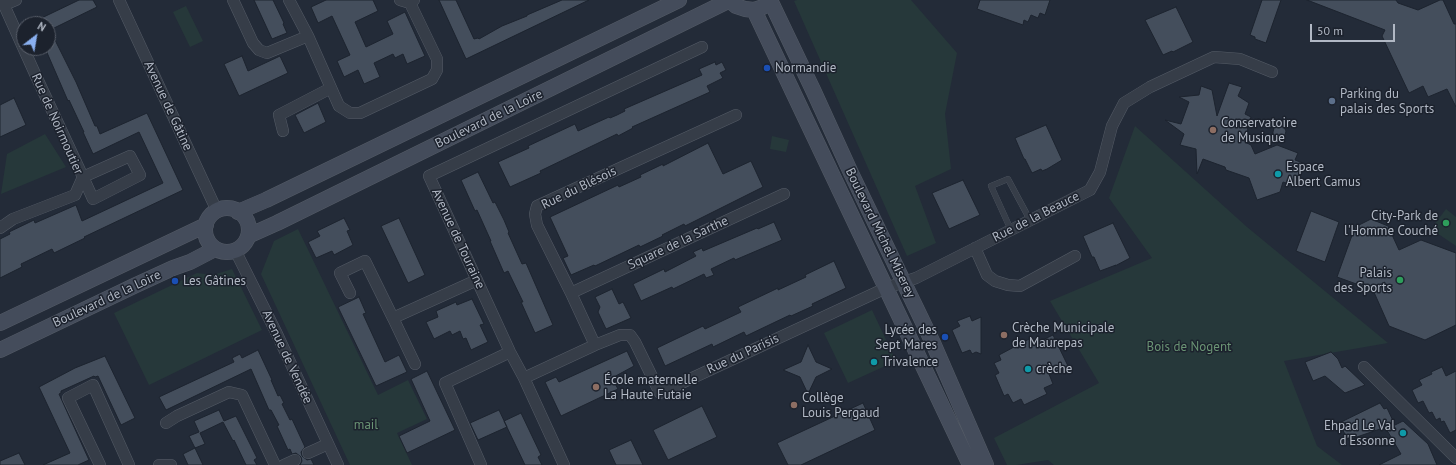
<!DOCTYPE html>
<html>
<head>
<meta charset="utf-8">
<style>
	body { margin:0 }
	#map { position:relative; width:1456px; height:465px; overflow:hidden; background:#232b38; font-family:"PT Sans",sans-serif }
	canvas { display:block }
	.north { position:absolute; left:16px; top:16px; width:40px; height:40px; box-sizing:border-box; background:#1c222d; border:1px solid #585e69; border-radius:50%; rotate:31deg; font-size:11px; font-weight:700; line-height:16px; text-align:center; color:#b1b8c4 }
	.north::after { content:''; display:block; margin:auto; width:14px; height:18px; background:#8ab0f0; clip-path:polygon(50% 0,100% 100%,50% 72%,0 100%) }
	.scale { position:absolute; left:1310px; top:24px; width:85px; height:18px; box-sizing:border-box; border:2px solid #b1b8c4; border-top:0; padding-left:5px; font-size:12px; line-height:14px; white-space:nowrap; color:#b1b8c4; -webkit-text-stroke:3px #1c222d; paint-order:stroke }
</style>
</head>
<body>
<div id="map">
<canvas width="1456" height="465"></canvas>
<div class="north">N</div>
<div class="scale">50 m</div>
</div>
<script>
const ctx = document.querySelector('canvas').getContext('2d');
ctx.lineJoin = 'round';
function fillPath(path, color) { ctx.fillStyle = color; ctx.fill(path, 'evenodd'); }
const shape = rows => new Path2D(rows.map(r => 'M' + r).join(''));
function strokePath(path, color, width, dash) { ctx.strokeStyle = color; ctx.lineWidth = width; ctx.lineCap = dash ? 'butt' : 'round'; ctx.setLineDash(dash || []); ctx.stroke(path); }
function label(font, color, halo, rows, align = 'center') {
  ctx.font = font + ' "PT Sans",sans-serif'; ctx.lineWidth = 3; ctx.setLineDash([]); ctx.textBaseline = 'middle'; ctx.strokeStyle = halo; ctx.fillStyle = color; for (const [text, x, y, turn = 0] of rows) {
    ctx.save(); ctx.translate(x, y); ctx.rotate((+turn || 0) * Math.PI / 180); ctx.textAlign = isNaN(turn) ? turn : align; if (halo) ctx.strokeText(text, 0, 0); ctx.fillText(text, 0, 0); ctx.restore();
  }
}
const green = shape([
	[797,0,911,0,957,53,945,114,951,169,915,186,936,243,907,256,794,1],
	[186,6,203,41,190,47,173,12],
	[1135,126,1247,227,1388,343,1284,361,1317,446,1342,465,1054,465,1048,460,1016,465,1007,465,994,438,1099,383,1050,301,1152,258,1109,198],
	[45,134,66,167,1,194,7,154],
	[772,136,789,140,786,152,770,149],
	[1446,209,1456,217,1456,246,1431,229],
	[298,229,378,395,408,380,427,419,397,433,412,465,350,465,261,274,274,241],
	[232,269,262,330,149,385,114,313,197,273,213,275],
	[872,310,896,361,848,383,824,333]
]);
const building = shape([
	[79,0,93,0,97,7,50,30,76,82,95,126,97,126,100,134,147,113,183,190,84,237,85,238,54,253,52,249,21,264,22,267,0,278,0,239,10,234,9,232,34,220,35,223,76,205,82,221,163,183,139,132,93,154,83,132,84,132,69,100,68,101,45,48,48,48,48,24,29,24,79,0],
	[254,0,273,0,284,23,283,24,287,33,272,39,254,0],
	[326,0,373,0,378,11,355,22,366,47,393,34,387,21,405,12,425,56,407,64,403,54,395,58,393,54,374,63,380,77,364,84,358,70,344,77,337,61,350,55,332,16,318,23,311,7,326,0],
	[439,0,456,0,474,39,478,38,479,39,502,26,527,16,527,15,562,0,589,0,466,59,439,0],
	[980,0,1050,0,1045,15,1040,13,1038,18,1031,15,1028,22,1024,20,1023,25,977,9,980,0],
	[1262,0,1281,0,1266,43,1255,39,1255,37,1250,35,1262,0],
	[1307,0,1396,0,1398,3,1418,10,1440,0,1443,0,1454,24,1456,24,1456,107,1447,89,1428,97,1423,86,1409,93,1382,36,1385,30,1307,0],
	[1176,7,1193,42,1173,52,1172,51,1163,55,1145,20,1176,7],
	[242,56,248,71,280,56,288,73,239,96,224,64,242,56],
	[715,62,716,65,722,62,726,70,720,73,723,78,707,86,710,92,632,127,633,128,618,136,617,134,540,171,541,173,510,187,498,162,529,148,528,146,575,124,578,131,609,117,610,118,617,115,625,111,624,109,702,75,699,69,715,62],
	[1229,83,1242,87,1238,96,1249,103,1245,114,1251,117,1247,129,1248,129,1245,142,1251,145,1255,154,1277,145,1298,153,1295,160,1303,163,1295,186,1283,182,1280,192,1257,200,1249,178,1226,170,1225,167,1203,159,1197,174,1196,149,1180,145,1184,134,1165,120,1181,124,1189,102,1179,97,1199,95,1201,86,1212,90,1217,116,1229,83],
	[14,98,26,125,0,137,0,105,14,98],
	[318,103,326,122,304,133,295,115,318,103],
	[1278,124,1284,127,1286,131,1285,135,1279,140,1273,135,1273,132,1274,128,1278,124],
	[1046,125,1062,160,1047,169,1042,171,1041,169,1032,173,1025,159,1024,159,1015,138,1046,125],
	[708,143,723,174,751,161,763,187,685,226,684,224,662,235,663,236,640,247,639,245,595,266,594,265,571,275,563,258,568,256,550,217,618,185,619,187,641,177,640,175,663,164,663,166,708,143],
	[478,172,493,203,495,202,504,220,509,232,508,233,522,264,526,263,553,325,535,333,521,302,523,302,508,271,504,273,490,241,491,241,477,210,475,211,461,180,478,172],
	[963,180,980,215,949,229,932,193,963,180],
	[1311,211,1339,222,1325,262,1296,251,1311,211],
	[344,218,350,230,347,231,353,245,334,255,332,251,316,258,308,242,320,236,317,231,344,218],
	[399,218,425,275,408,283,381,226,399,218],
	[1371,219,1388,226,1399,250,1421,240,1456,253,1456,325,1425,340,1389,326,1373,290,1337,277,1355,227,1371,219],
	[774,222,782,240,735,260,734,258,711,269,714,275,706,278,704,274,673,289,672,287,641,301,633,284,664,269,665,272,696,256,693,252,702,248,703,251,757,228,758,229,774,222],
	[1113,223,1130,258,1115,266,1116,265,1100,271,1094,257,1092,257,1083,236,1113,223],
	[834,261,846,288,812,304,813,306,791,316,790,315,746,336,744,332,713,347,712,344,665,366,657,348,703,326,705,329,741,312,738,307,778,288,778,290,806,277,805,275,834,261],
	[612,289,619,304,623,302,631,318,606,329,598,312,600,307,595,297,612,289],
	[359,297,366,313,363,314,385,362,399,355,407,372,376,386,338,307,359,297],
	[472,299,484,324,480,325,488,342,471,350,466,338,463,339,460,331,452,335,450,331,434,339,426,322,438,317,436,311,456,302,457,305,472,299],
	[970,316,972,321,981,317,981,354,976,352,972,354,970,350,962,353,952,330,960,326,957,321,970,316],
	[1053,335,1068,366,1049,374,1053,384,1044,388,1047,394,1024,405,1021,399,1013,403,1008,394,1004,396,995,375,999,373,994,363,1001,360,999,355,1031,338,1034,344,1053,335],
	[808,345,816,362,832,369,816,377,808,394,800,377,783,370,801,362,808,345],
	[258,350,272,380,271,380,278,396,280,395,284,403,282,404,290,420,292,419,305,447,301,452,302,456,307,460,311,459,314,465,300,465,302,461,301,457,296,453,292,454,290,449,288,450,277,426,279,425,271,410,269,410,251,369,166,410,159,397,234,362,232,358,240,354,242,358,258,350],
	[627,351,634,366,612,378,618,389,561,416,545,382,556,377,559,382,627,351],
	[1331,352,1338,359,1342,368,1345,366,1365,385,1345,393,1325,376,1313,381,1305,362,1331,352],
	[105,356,135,418,121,425,98,376,95,377,94,376,61,391,61,393,59,394,89,460,78,465,43,465,70,453,39,387,75,368,105,356],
	[1442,367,1446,376,1456,371,1456,430,1450,433,1444,421,1441,422,1440,418,1436,420,1432,412,1429,413,1423,401,1418,403,1412,390,1422,385,1419,380,1432,374,1431,372,1442,367],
	[427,371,455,430,407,453,399,436,430,421,411,379,427,371],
	[863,403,875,430,801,465,788,465,777,443,863,403],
	[1380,403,1384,409,1387,408,1395,425,1403,421,1428,444,1437,465,1379,465,1401,454,1388,432,1383,428,1348,440,1339,423,1380,403],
	[702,406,717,437,668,460,653,430,702,406],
	[219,410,224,421,236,416,257,458,254,460,257,465,246,465,234,440,233,441,223,422,200,433,205,444,195,448,189,436,199,432,194,421,219,410],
	[499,410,507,427,478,440,470,423,499,410],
	[521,413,541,455,538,457,542,465,525,465,504,421,521,413],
	[631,440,643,465,616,465,609,450,631,440],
	[195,448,203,465,188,465,183,454,195,448],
	[19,453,25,465,0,465,0,461,19,453]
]);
const lane = shape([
	[1011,230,991,186,1008,179,1030,220]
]);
const street = shape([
	[0,0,4,5,36,76,83,177,75,195,13,219,0,228],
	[119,0,217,211],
	[233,0,253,43,259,50,267,53,308,36],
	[289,0,308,36,339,106,350,113,360,113,432,79,437,70,437,59,410,3,414,0],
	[400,0,410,3],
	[4,5,16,0],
	[283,131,279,115,331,88],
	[130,156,140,175,93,199,83,177,130,156],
	[975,248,987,275,995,281,1008,285,1020,286,1075,256],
	[235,250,277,334,338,465],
	[350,293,340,273,365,261,393,318,477,280],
	[571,293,784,194],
	[393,318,415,364],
	[595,345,571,293,537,225,535,214,537,206,736,115],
	[1364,367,1456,458],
	[524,378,595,345,620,335,630,335,635,342,660,393,886,288,916,278,1090,190,1100,172,1112,126,1124,103,1150,87,1214,57,1240,59,1272,72],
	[166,423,177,416,229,392,242,395,275,465],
	[308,453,328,444],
	[100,465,68,398,93,385,129,465],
	[159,465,171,465],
	[284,465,295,460],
	[481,465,445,383,510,352],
	[564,465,524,378,510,352,429,176,702,47]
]);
const secondary = shape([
	[729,0,736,6,745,9,754,10,763,7],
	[771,2,814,92,851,173,933,343,986,465],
	[754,10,970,465],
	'205 230a22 22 0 1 1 44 0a22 22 0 1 1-44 0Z',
	[238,212,266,200,679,0],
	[248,236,277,223,730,0],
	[0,323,206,225],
	[0,350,136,285,173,268,190,262,215,249]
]);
const markers = [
	[767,68,4,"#1a4fb4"],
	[1332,101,4,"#5c6f8a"],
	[1213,130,4,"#8d6e63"],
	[1278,174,4,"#0f9aa8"],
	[1446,223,4,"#2e9e5b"],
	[1400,280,4,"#2e9e5b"],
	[175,281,4,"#1a4fb4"],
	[1004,335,4,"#8d6e63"],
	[945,337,4,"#1a4fb4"],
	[874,362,4,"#0f9aa8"],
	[1028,369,4,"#0f9aa8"],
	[596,387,4,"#8d6e63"],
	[794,405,4,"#8d6e63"],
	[1403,433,4,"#0f9aa8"]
];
const poiNames = [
	["Normandie",775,68],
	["Parking du",1340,94],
	["palais des Sports",1340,109],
	["Conservatoire",1221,123],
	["de Musique",1221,138],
	["Espace",1286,167],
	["Albert Camus",1286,182],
	["City-Park de",1438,216,"right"],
	["l'Homme Couché",1438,231,"right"],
	["Palais",1392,273,"right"],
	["des Sports",1392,288,"right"],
	["Les Gâtines",183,281],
	["Crèche Municipale",1012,328],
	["de Maurepas",1012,343],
	["Lycée des",937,330,"right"],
	["Sept Mares",937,345,"right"],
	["Trivalence",882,362],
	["crèche",1036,369],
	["École maternelle",604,380],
	["La Haute Futaie",604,395],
	["Collège",802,398],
	["Louis Pergaud",802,413],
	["Ehpad Le Val",1395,426,"right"],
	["d'Essonne",1395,441,"right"]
];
const streetNames = [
	["Avenue de Gâtine",168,106,65],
	["Boulevard de la Loire",489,119,-26],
	["Rue de Noirmoutier",57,124,66],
	["Rue du Blésois",579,188,-26],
	["Rue de la Beauce",1036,217,-27],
	["Boulevard Michel Miserey",880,233,64],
	["Avenue de Touraine",458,239,65],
	["Square de la Sarthe",678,243,-25],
	["Boulevard de la Loire",107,299,-25],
	["Rue du Parisis",743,354,-25],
	["Avenue de Vendée",287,357,65]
];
const parkNames = [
	["Bois de Nogent",1189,347],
	["mail",366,425]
];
fillPath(green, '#26383a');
fillPath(building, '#444e5c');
strokePath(building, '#1d242f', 1);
strokePath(lane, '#545b66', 6);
strokePath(street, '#545b66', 12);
strokePath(secondary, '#545b66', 16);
strokePath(lane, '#363d48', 5.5);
strokePath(street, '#363d48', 11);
strokePath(secondary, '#444c5b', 15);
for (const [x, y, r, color] of markers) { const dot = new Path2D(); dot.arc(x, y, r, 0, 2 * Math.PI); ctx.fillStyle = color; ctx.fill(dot); strokePath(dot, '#1c222d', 1.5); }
label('13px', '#b1b8c4', '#1c222d', poiNames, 'left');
label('13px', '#b1b8c4', '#1c222d', streetNames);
label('13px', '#6a9474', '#1c222d', parkNames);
</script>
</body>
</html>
